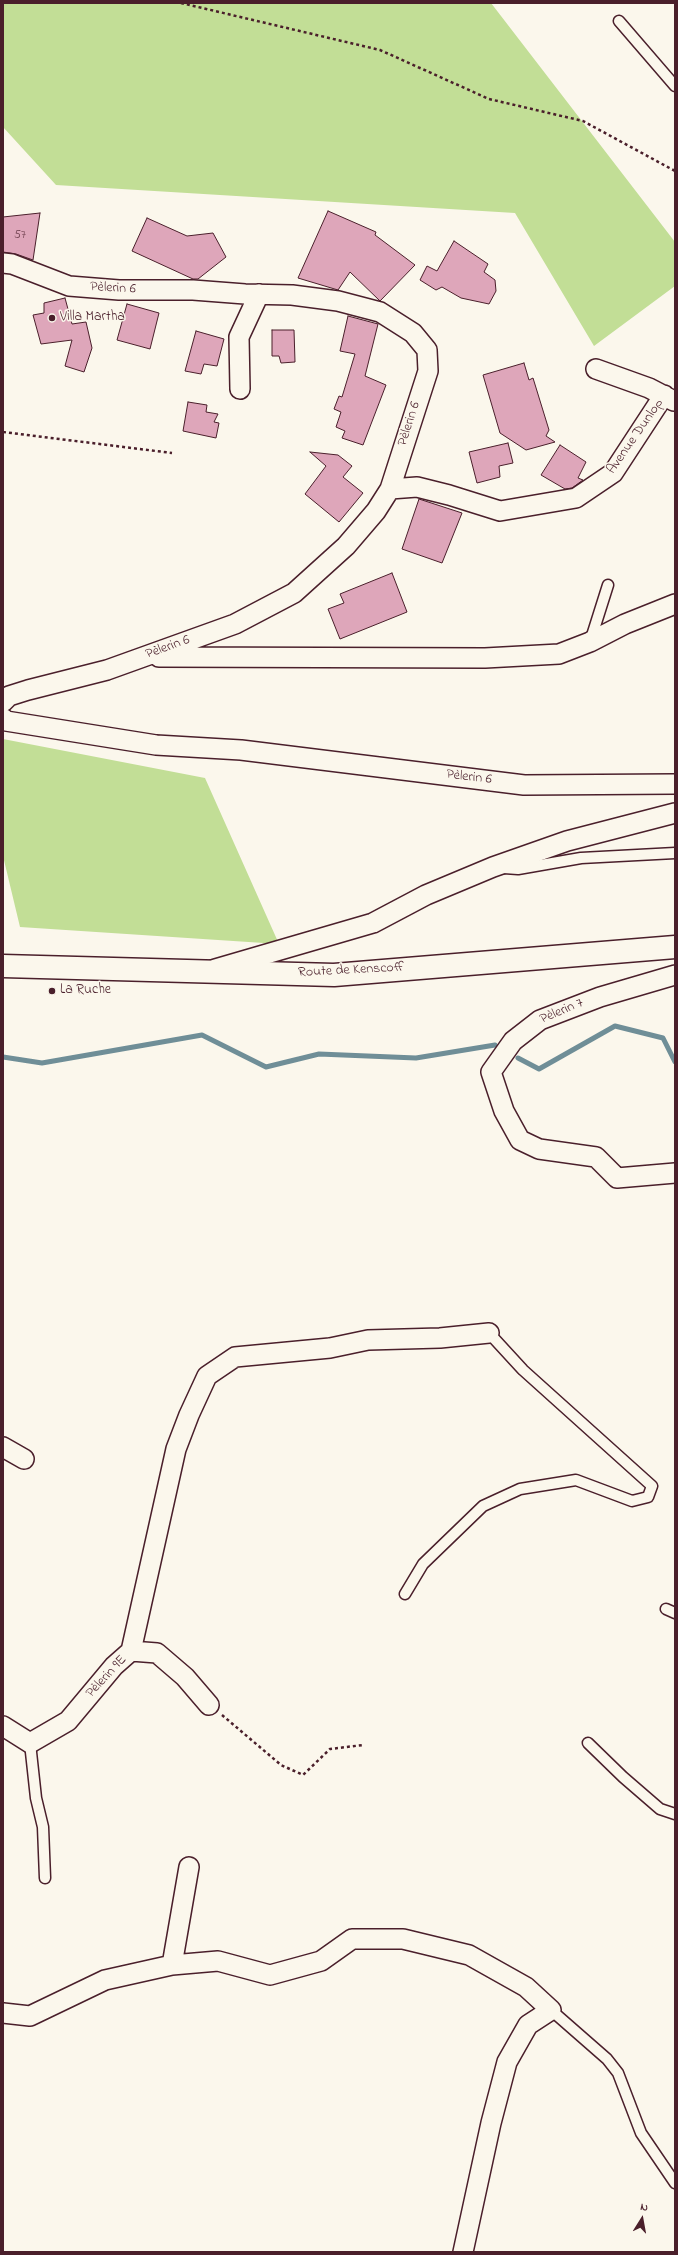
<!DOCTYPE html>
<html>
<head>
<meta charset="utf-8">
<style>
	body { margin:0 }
	#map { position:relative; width:678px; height:2255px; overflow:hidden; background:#fbf7ec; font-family:"Indie Flower",sans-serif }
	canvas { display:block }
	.frame { position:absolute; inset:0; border:4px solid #4a1f2b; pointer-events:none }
	.north { position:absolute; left:622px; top:2199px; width:40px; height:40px; -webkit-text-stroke:3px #fbf7ec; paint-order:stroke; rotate:11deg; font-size:11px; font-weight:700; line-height:16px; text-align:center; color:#4a1f2b }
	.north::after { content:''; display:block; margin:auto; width:14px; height:18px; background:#4a1f2b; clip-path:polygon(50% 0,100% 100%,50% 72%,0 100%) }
</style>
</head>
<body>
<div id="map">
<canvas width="678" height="2255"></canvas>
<div class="frame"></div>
<div class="north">N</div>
</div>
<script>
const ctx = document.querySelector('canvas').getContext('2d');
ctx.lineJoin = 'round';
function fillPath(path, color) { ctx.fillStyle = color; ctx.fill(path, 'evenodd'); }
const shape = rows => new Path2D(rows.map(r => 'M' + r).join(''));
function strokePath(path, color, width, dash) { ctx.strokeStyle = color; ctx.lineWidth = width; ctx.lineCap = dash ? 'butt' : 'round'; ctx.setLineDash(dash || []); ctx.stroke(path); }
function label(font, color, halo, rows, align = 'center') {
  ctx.font = font + ' "Indie Flower",sans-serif'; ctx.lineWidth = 3; ctx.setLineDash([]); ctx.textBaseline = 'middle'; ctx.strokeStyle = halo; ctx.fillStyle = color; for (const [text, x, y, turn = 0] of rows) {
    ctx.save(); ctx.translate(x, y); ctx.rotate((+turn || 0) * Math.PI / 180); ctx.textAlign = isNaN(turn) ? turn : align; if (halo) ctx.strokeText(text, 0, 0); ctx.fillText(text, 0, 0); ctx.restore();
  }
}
const green = shape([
	[3,3,491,3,675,242,675,286,594,346,515,213,56,185,3,127],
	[3,739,205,778,279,944,20,927,3,856]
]);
const stream = shape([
	[3,1057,42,1063,202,1035,266,1067,319,1054,416,1058,495,1045],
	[518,1058,539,1069,615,1026,663,1038,675,1062]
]);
const building = shape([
	[328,211,376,232,375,235,415,265,380,301,350,272,338,290,298,278,328,211],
	[40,213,33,260,16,254,3,252,3,217,40,213],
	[147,218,187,236,213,233,226,257,198,279,193,279,132,251,147,218],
	[454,241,488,264,484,272,495,280,496,291,489,304,461,298,442,287,436,290,420,280,427,266,437,271,454,241],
	[65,298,72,324,86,322,92,348,84,372,65,366,72,340,41,344,33,315,44,313,44,303,65,298],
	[127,304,159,313,150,349,117,340,127,304],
	[348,316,378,324,365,376,386,385,363,445,342,438,345,431,336,427,341,412,334,409,339,396,342,397,355,354,340,351,348,316],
	[272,330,294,330,295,362,281,363,279,356,272,356,272,330],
	[196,331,224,339,217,366,204,364,201,374,185,371,196,331],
	[524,363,529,380,533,378,549,430,546,436,555,442,526,450,500,433,483,375,524,363],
	[188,402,207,405,206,412,218,414,214,422,219,423,216,438,183,431,188,402],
	[508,443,513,463,499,466,500,477,477,483,469,452,508,443],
	[560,445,586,462,578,478,583,480,572,488,565,489,541,475,560,445],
	[310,452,338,455,352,466,343,477,363,493,339,522,305,494,326,466,310,452],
	[419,499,462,513,442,563,402,549,419,499],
	[392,573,407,612,340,639,328,609,344,603,340,594,392,573]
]);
const path = shape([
	[181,3,380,50,489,99,583,121,675,171],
	[3,432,172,453],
	[222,1715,281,1765,303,1775,330,1749,363,1745]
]);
const service = shape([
	[619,21,675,86],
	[590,642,608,585],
	[504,868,518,869,581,858,675,853],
	[405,1594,423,1564,483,1506,520,1489,576,1480,632,1501,648,1497,652,1486,523,1370,489,1333],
	[666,1609,675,1613],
	[30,1743,36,1798,43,1827,45,1878],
	[588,1743,623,1777,660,1809,675,1814],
	[551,2010,607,2059,618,2073,641,2133,675,2183]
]);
const minor = shape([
	[3,263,12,264,69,286,119,290,193,290,245,294,292,295,338,301,380,312,413,333,427,350,428,371,390,489,376,511,346,546,294,593,235,624,107,670,28,690,9,696,3,702],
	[596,369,649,388,674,401],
	[240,389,239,337,259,294],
	[390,489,417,487,449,495,500,511,576,498,613,473,664,395],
	[159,657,485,658,559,654,590,642,625,624,675,604],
	[3,718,6,721,156,745,241,750,524,785,675,784],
	[215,969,373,923,426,895,493,867,567,841,675,813],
	[675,975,600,997,540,1020,513,1041,491,1072,504,1111,520,1140,539,1149,596,1157,617,1178,675,1173],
	[3,1447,24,1459],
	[131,1651,176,1449,189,1415,207,1376,235,1357,330,1348,368,1340,440,1338,489,1333],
	[3,1726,30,1743,68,1721,114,1666,131,1651,157,1653,185,1677,209,1705],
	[172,1965,189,1867],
	[3,2013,30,2016,105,1980,172,1965,218,1961,270,1975,321,1961,352,1939,403,1939,469,1955,526,1987,551,2010,528,2025,507,2062,491,2123,463,2252]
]);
const secondary = shape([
	[3,966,334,975,675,947]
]);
const markers = [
	[52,318,4,"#4a1f2b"],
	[52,991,4,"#4a1f2b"]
];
const numberNames = [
	["57",20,236]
];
const streetNames = [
	["Pèlerin 6",113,289,3],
	["Pèlerin 6",410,424,-72],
	["Avenue Dunlop",636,437,-55],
	["Pèlerin 6",168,648,-20],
	["Pèlerin 6",469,778,7],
	["Route de Kenscoff",351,971,-3],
	["Pèlerin 7",562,1012,-23],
	["Pèlerin 9E",107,1677,-47]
];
const poiNames = [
	["Villa Martha",60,318],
	["La Ruche",60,991]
];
fillPath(green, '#c2de96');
strokePath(stream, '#6f8e97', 5);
fillPath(building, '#dea6ba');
strokePath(building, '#4a1f2b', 1);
strokePath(service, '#4a1f2b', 13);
strokePath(minor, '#4a1f2b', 22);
strokePath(secondary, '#4a1f2b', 25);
strokePath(path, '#4a1f2b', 2.5, [3, 3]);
strokePath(service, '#fbf7ec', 10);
strokePath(minor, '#fbf7ec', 19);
strokePath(secondary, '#fbf7ec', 22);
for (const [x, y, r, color] of markers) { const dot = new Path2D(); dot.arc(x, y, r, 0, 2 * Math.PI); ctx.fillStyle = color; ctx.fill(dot); strokePath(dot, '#fbf7ec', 1.5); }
label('12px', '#6f414f', null, numberNames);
label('14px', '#4a1f2b', '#fbf7ec', streetNames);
label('14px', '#4a1f2b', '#fbf7ec', poiNames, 'left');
</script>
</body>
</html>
